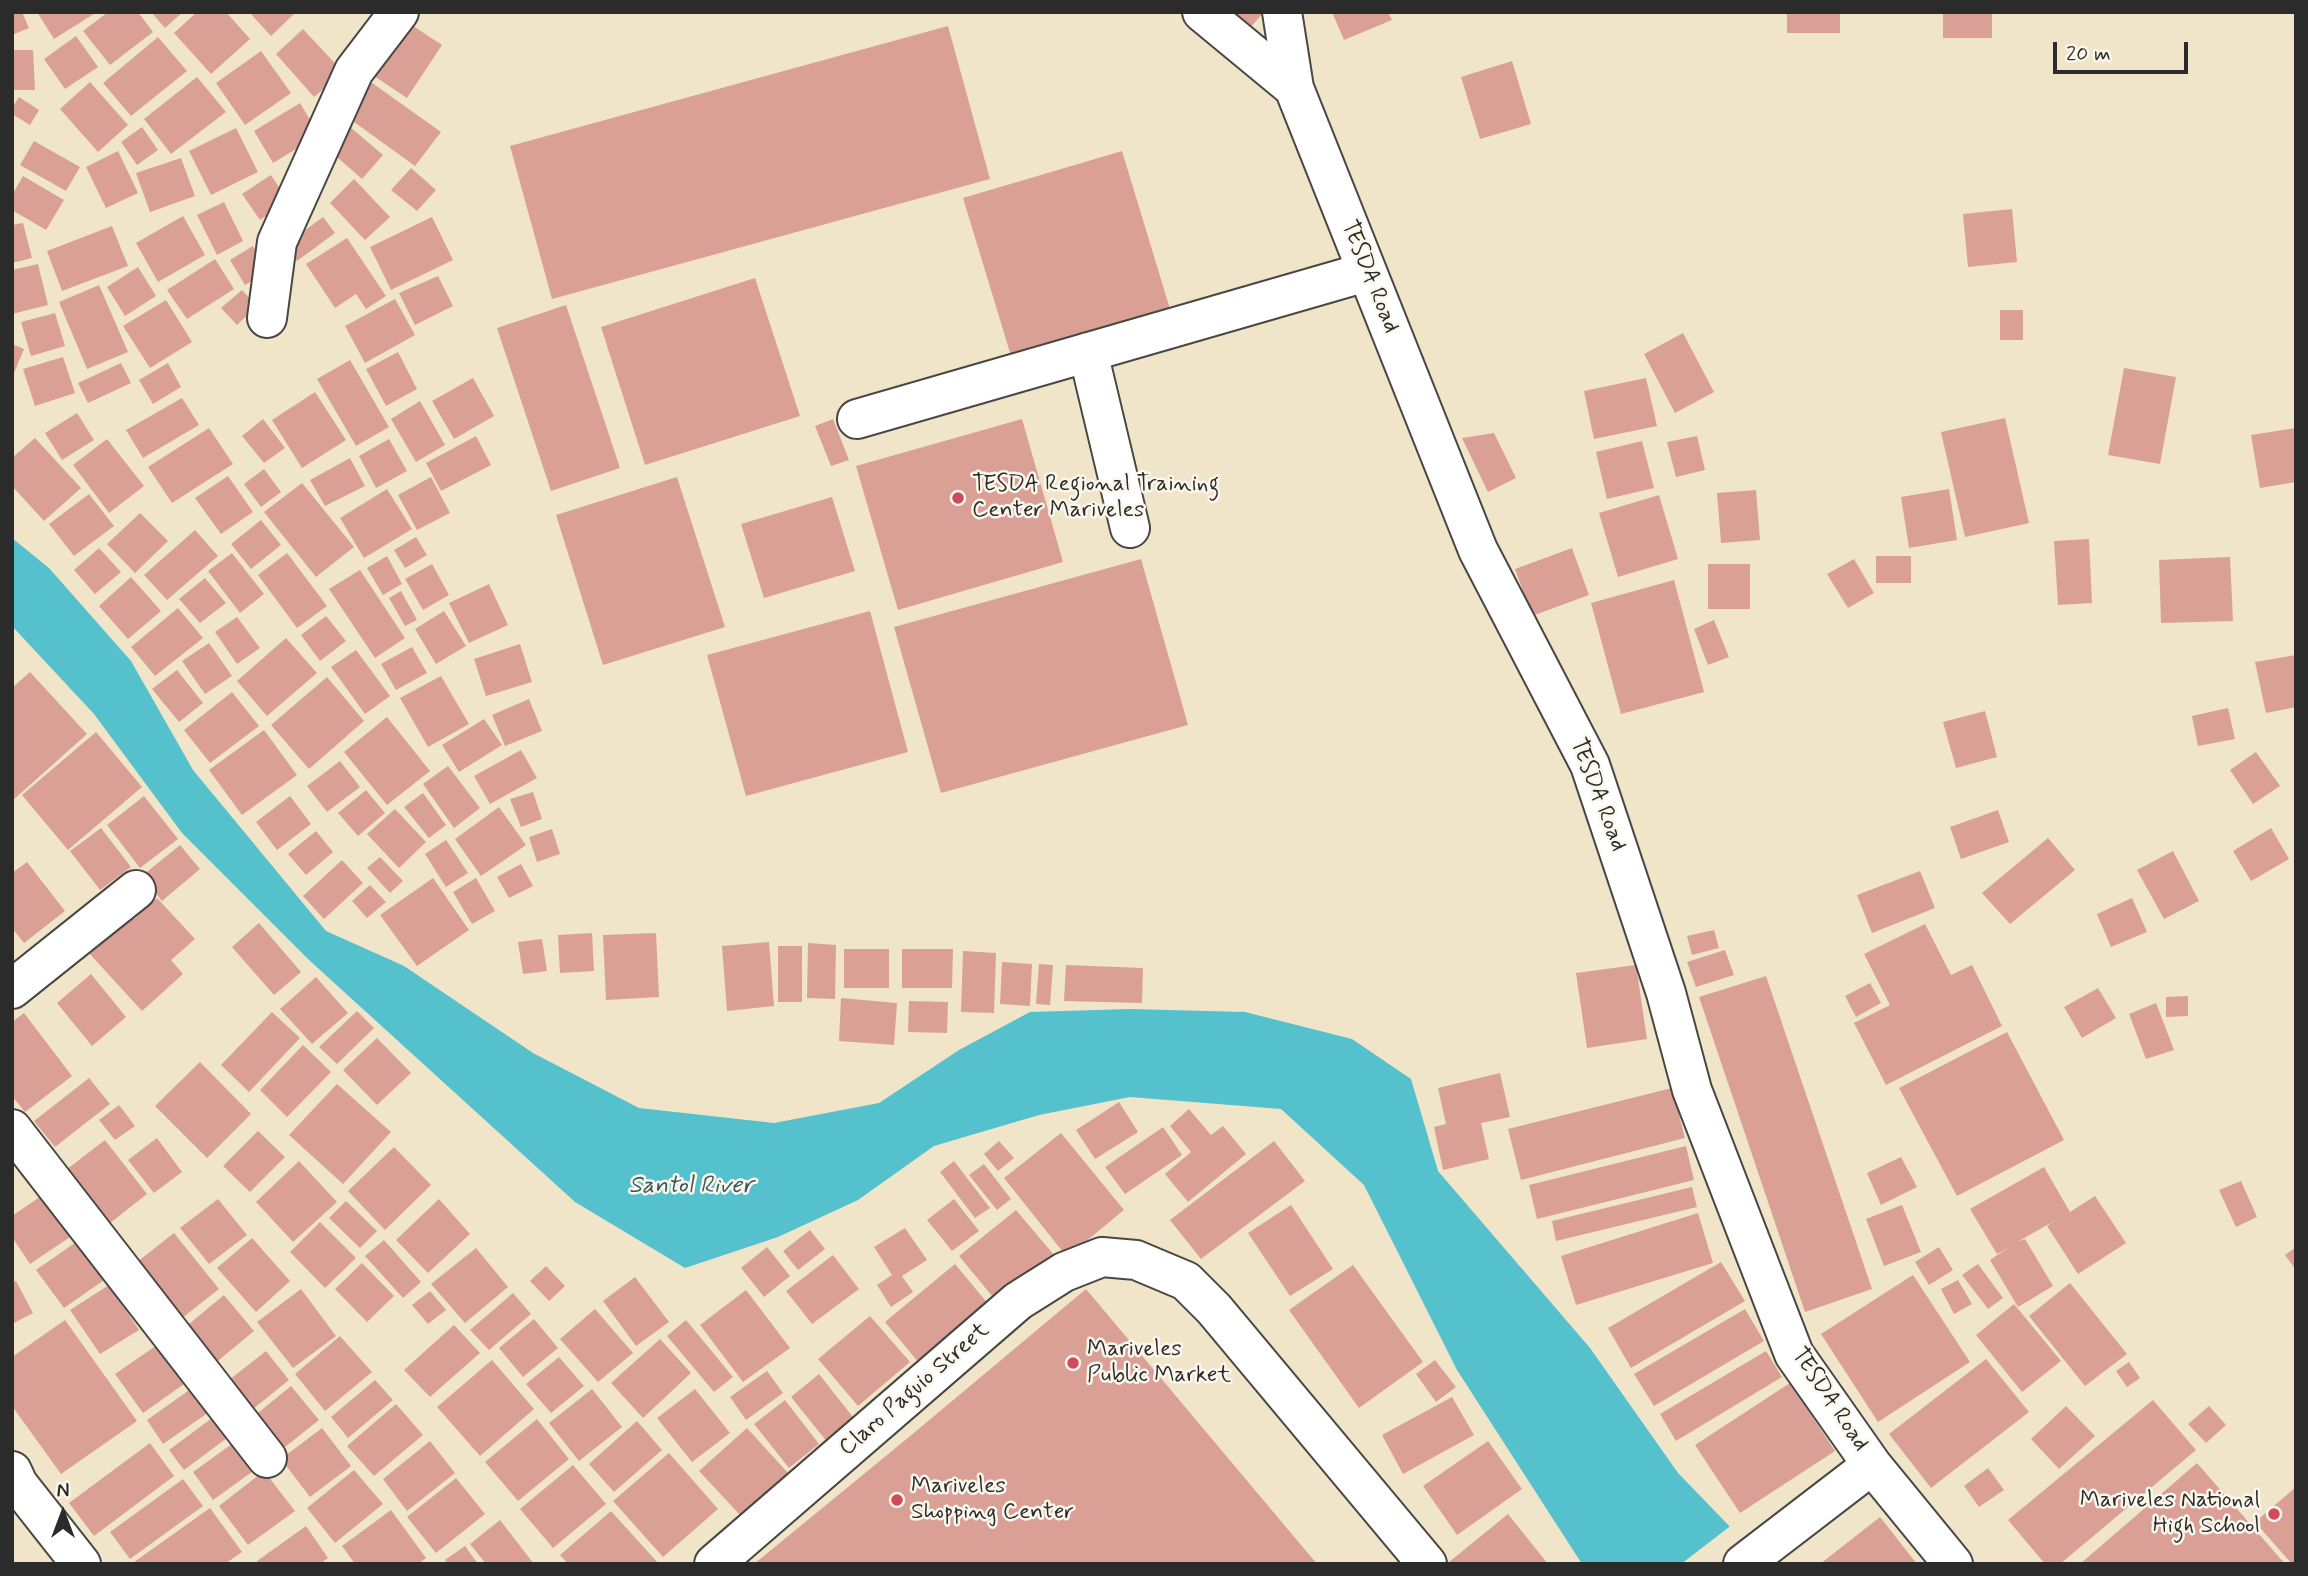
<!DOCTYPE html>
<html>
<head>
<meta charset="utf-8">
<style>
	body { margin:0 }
	#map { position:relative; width:2308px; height:1576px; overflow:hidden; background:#f0e5c8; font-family:Mynerve,sans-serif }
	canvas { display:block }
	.frame { position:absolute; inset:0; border:14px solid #2b2b2b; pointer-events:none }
	.north { position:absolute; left:28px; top:1478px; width:70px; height:70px; -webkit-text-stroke:5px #fbf7ec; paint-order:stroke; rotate:0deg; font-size:19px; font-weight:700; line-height:28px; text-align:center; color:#2b2b2b }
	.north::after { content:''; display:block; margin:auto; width:24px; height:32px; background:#2b2b2b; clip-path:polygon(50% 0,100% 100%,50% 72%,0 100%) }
	.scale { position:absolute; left:2053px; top:42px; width:135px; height:32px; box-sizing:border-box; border:4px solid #2b2b2b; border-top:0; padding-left:9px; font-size:21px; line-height:24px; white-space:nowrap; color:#2b2b2b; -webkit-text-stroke:5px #fbf7ec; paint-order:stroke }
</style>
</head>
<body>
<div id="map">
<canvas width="2308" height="1576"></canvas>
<div class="frame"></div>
<div class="north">N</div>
<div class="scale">20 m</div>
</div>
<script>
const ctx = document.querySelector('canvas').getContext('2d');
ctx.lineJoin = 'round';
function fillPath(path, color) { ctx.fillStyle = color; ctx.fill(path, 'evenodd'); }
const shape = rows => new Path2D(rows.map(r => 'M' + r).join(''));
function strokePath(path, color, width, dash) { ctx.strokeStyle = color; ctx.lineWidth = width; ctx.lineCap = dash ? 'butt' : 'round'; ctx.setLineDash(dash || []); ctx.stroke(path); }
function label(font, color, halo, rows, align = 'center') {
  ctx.font = font + ' Mynerve,sans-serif'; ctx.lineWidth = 5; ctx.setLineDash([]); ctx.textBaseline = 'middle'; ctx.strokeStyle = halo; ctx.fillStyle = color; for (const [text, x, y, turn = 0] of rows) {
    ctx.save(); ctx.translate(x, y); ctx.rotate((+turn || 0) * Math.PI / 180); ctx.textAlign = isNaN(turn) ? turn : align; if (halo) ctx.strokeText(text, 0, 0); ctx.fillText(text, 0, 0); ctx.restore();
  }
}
const water = shape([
	[12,538,49,568,131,661,193,770,326,931,404,966,533,1053,639,1108,774,1123,879,1103,959,1050,1030,1012,1130,1009,1245,1012,1352,1039,1411,1079,1438,1171,1590,1348,1678,1473,1766,1564,1582,1564,1457,1370,1364,1185,1281,1109,1130,1097,1039,1115,934,1146,858,1200,778,1237,685,1268,575,1202,309,960,182,833,94,714,12,626]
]);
const pier = shape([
	[1733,1524,1769,1564,1681,1564]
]);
const building = shape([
	[12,12,22,12,29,28,12,35],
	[37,12,97,12,54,39],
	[108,12,138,12,153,32,110,65,83,31],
	[151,12,183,12,165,28],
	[197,12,226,12,250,39,211,74,174,33],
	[249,12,296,12,271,36],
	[1226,12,1264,12,1247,31],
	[1332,12,1388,12,1392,20,1344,40],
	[1787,12,1840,12,1840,33,1787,33],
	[1943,12,1992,12,1992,38,1943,38],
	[404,20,442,45,407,98,368,72],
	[948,26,990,179,552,299,510,146],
	[303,29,343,72,314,97,276,54],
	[76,36,98,67,65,89,44,59],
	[158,37,187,71,131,116,103,83],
	[12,50,33,50,35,90,12,90],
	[261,51,291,93,245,125,216,83],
	[1512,61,1531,124,1480,139,1461,77],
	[197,77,226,112,171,154,144,119],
	[368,80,441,132,415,166,343,114],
	[90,82,128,125,98,152,60,109],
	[19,97,39,110,30,125,12,114,12,108],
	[300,103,319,135,273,163,254,131],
	[142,127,158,150,137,165,121,142],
	[350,127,383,155,362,179,330,151],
	[236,128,258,172,211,195,189,151],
	[34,141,80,167,66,191,20,165],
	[118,151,138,193,106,208,86,167],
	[1122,151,1170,309,1011,356,963,198],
	[181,158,195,196,150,212,136,173],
	[411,168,436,190,417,211,391,190],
	[271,175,288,201,260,220,242,194],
	[23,176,64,200,46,230,12,210,12,195],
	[354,179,390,217,365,240,330,203],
	[224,202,243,241,217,255,197,215],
	[2012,209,2017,262,1968,267,1963,214],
	[183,216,205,255,158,282,136,243],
	[323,217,335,233,297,261,285,245],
	[432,217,453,260,391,290,370,247],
	[23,223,32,258,12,263,12,225],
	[112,226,128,266,62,291,47,251],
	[347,238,386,296,366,309,356,294,335,308,306,264],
	[253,246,268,272,245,285,230,260],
	[215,259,234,289,187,319,167,290],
	[38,264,48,305,12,314,12,270],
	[138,267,156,296,125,316,107,287],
	[438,276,453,306,415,325,399,293],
	[755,278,800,416,645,465,601,327],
	[99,285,128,352,87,369,59,302],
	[242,290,257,306,237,325,221,308],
	[395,299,415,335,365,363,345,326],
	[166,300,192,342,150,368,123,326],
	[566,305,620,468,551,491,497,328],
	[2000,310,2023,310,2023,340,2000,340],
	[55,313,65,346,31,356,21,322],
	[1683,333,1714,392,1675,413,1644,354],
	[12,344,24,349,12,378],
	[398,352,417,389,386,406,366,369],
	[63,357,75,393,35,406,23,369],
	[350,360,389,427,356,446,317,379],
	[121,363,131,383,88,403,78,383],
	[168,363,181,387,153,404,139,380],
	[2124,368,2176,377,2160,464,2108,455],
	[473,378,494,416,454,439,432,401],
	[1646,378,1657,426,1594,439,1584,391],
	[315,392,346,440,302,468,272,420],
	[182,398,199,425,143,458,126,430],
	[420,401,445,445,416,462,391,419],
	[77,413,94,440,62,460,45,433],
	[2005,418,2029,523,1965,537,1941,432],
	[263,419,285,448,264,463,242,436],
	[833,419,849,460,831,466,815,426],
	[1022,419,1063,562,898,610,856,466],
	[209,428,233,464,172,503,148,467],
	[2296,428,2296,482,2260,488,2251,435],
	[1494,433,1516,478,1488,492,1462,438],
	[476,436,491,465,441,491,426,463],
	[1697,436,1705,470,1676,477,1667,442],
	[35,438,81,488,44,521,12,486,12,458],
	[107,439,144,486,109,513,73,465],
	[389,439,407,471,376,488,359,456],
	[1642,441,1654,488,1607,499,1596,452],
	[350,458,365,486,325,506,310,480],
	[264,469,281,492,261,507,244,484],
	[228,476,253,512,221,534,195,498],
	[431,477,450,513,417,530,398,495],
	[677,477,725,627,603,665,556,515],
	[302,483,354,547,316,577,264,512],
	[387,489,412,529,364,558,340,518],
	[1949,489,1957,540,1909,548,1901,497],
	[1756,490,1760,540,1721,543,1717,493],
	[89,494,114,526,74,556,49,524],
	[1659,495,1678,559,1618,577,1599,513],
	[832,497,855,571,764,598,741,524],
	[140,513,168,541,135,573,107,544],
	[261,520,281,545,251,569,231,544],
	[195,530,218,556,167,600,144,575],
	[416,537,427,555,405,568,394,550],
	[2089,539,2092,603,2058,605,2054,541],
	[99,548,121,572,95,594,74,570],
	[1572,548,1589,595,1532,616,1515,569],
	[232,553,264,594,240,613,208,571],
	[287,553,327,606,297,628,258,575],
	[387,556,402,584,383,595,367,568],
	[1876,556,1911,556,1911,583,1876,583],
	[2230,557,2233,621,2161,623,2159,560],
	[1141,559,1188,725,941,793,894,627],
	[1854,559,1874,593,1848,608,1827,574],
	[432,564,449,595,423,610,405,579],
	[1708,564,1750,564,1750,609,1708,609],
	[360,570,405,638,375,658,329,589],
	[131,577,161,611,128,639,99,606],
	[205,578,226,603,200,623,179,599],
	[1674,580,1704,692,1621,714,1591,603],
	[489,584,508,625,469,643,449,603],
	[401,591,417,620,405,626,389,598],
	[178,608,203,638,155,676,131,647],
	[444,611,466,646,436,664,415,629],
	[870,611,908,752,746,796,707,655],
	[326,616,346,641,320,661,301,635],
	[237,617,260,648,237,664,215,632],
	[1714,620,1729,657,1708,665,1694,629],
	[286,638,317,673,267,716,237,681],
	[209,643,232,676,205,694,182,661],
	[520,644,532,682,486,696,474,659],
	[412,647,427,673,396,690,381,664],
	[356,650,390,696,365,714,331,667],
	[2296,655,2296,707,2266,713,2255,662],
	[177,670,203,703,179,722,152,689],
	[30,672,87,734,12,801,12,688],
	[441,676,469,724,428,747,400,698],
	[327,677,364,721,309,769,271,725],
	[232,692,259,726,210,763,184,730],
	[529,699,542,731,505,746,492,715],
	[2228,708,2235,739,2198,746,2192,716],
	[1985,711,1997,757,1956,768,1943,722],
	[387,717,430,771,387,805,344,752],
	[484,719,502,745,459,772,442,745],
	[264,730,297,775,242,815,209,770],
	[96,732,142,787,68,850,22,795],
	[521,750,537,778,490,804,474,776],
	[2256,752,2280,786,2253,804,2230,770],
	[340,761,360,787,327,812,307,786],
	[448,766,480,808,454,828,423,784],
	[366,790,385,813,358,836,338,813],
	[533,792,542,819,521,827,510,799],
	[423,793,446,825,429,838,404,807],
	[144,796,178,839,140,868,107,825],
	[290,796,311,824,277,850,256,822],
	[499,807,526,845,481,876,455,839],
	[395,809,426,842,399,868,367,834],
	[1998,810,2009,842,1961,859,1950,827],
	[101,828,131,867,100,890,70,851],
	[2271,828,2289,859,2251,881,2233,851],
	[552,829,560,854,537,862,529,837],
	[316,831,333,852,306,875,288,854],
	[2048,838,2075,870,2010,924,1982,893],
	[446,840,468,873,446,887,425,854],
	[180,845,200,869,162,901,142,876],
	[2173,851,2199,901,2164,919,2137,870],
	[380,857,403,881,390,893,367,868],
	[342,860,363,883,324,919,303,896],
	[27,862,65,911,24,943,12,928,12,873],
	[521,864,533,886,509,898,497,877],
	[1920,871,1935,908,1872,933,1857,895],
	[433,878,469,930,417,966,380,915],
	[476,878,495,911,472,924,453,892],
	[370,885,386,902,367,918,352,901],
	[157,898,195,939,171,960,183,974,142,1011,88,952,129,915,134,919],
	[2132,898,2147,932,2111,947,2097,914],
	[259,923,301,972,274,995,232,947],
	[1925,924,1951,975,1972,965,2002,1026,1886,1085,1854,1023,1890,1005,1864,954],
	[1714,930,1719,948,1692,955,1687,936],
	[592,933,594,971,560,973,558,935],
	[656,933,659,997,606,1000,603,935],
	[542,939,547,971,523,974,518,942],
	[769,942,774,1006,727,1011,722,946],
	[808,943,836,945,835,999,807,998],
	[778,946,802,946,802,1002,778,1002],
	[844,949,889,949,889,988,844,988],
	[902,949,953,949,952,988,902,988],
	[1725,950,1734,975,1696,987,1687,962],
	[963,951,996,953,994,1013,961,1012],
	[1002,962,1032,964,1030,1006,1000,1004],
	[1039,964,1053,965,1050,1005,1036,1004],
	[1066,965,1143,968,1142,1003,1064,1001],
	[1636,965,1647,1039,1587,1048,1576,973],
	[91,974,126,1017,92,1046,57,1003],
	[1766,976,1872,1289,1805,1312,1699,997],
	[316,977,348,1013,312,1044,280,1009],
	[1870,983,1881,1003,1856,1017,1845,996],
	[2098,988,2116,1018,2082,1038,2064,1007],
	[2188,996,2188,1016,2166,1017,2166,997],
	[841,998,897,1003,894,1045,839,1041],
	[909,1001,948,1002,947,1033,908,1032],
	[2156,1003,2174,1050,2146,1059,2129,1014],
	[357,1011,374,1028,337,1064,319,1047],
	[272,1012,300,1038,249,1092,221,1065],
	[24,1013,72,1076,25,1112,12,1096,12,1022],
	[2007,1032,2064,1140,1957,1196,1899,1088],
	[377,1038,411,1073,377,1105,343,1070],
	[303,1045,331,1072,287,1117,260,1090],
	[200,1062,251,1114,207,1158,155,1106],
	[1500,1073,1510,1117,1481,1123,1489,1159,1443,1170,1434,1127,1446,1124,1438,1088],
	[89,1078,110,1104,55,1147,34,1121],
	[337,1084,391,1132,343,1184,289,1135],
	[1672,1088,1685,1138,1521,1180,1508,1129],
	[1119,1102,1138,1132,1095,1159,1076,1130],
	[119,1105,135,1126,115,1140,99,1120],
	[1189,1109,1211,1135,1223,1126,1246,1154,1188,1202,1165,1174,1191,1152,1170,1126],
	[1163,1127,1182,1155,1125,1194,1105,1167],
	[258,1131,285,1157,250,1192,223,1166],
	[1061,1133,1124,1210,1067,1257,1004,1178],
	[157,1138,182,1172,154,1193,128,1160],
	[105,1140,147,1194,105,1227,62,1173],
	[999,1141,1014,1158,998,1171,984,1154],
	[1274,1141,1305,1181,1201,1259,1170,1220],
	[1686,1146,1694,1180,1537,1219,1529,1185],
	[394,1147,431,1185,385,1230,348,1191],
	[1901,1157,1917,1187,1881,1205,1867,1173],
	[299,1161,337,1202,293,1242,256,1202],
	[954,1161,990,1208,975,1218,940,1172],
	[984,1164,1011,1199,997,1210,969,1175],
	[2044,1167,2070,1212,2095,1196,2126,1243,2078,1274,2047,1226,2056,1220,2017,1242,2025,1239,2053,1286,2018,1307,1990,1260,2009,1247,1997,1254,1970,1209],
	[2241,1181,2257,1217,2236,1227,2219,1190],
	[1692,1187,1697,1207,1556,1241,1552,1221],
	[41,1196,70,1237,30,1264,12,1237,12,1216],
	[218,1199,247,1235,209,1264,180,1228],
	[439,1199,470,1234,428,1273,396,1240],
	[954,1199,979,1231,952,1251,927,1220],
	[346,1201,377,1231,360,1248,329,1218],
	[1291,1205,1333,1269,1290,1296,1248,1233],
	[1902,1205,1921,1252,1884,1266,1866,1219],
	[1016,1210,1054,1255,997,1302,959,1256],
	[1698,1213,1713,1263,1576,1305,1561,1256],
	[320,1222,356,1258,325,1288,290,1252],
	[905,1228,927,1260,902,1276,913,1292,891,1307,877,1285,892,1275,874,1247],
	[810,1230,825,1249,798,1270,783,1251],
	[174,1233,219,1289,177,1322,132,1266],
	[252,1238,290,1281,256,1312,217,1268],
	[79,1240,107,1278,64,1308,36,1270],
	[384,1240,421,1282,403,1298,365,1256],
	[767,1247,790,1276,764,1297,741,1268],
	[1939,1247,1953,1270,1929,1285,1915,1262],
	[2296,1247,2296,1270,2285,1255],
	[476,1248,508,1287,465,1323,431,1284],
	[833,1255,859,1289,812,1324,786,1291],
	[1721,1262,1745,1301,1631,1368,1608,1328],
	[362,1263,394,1296,367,1322,335,1289],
	[955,1264,989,1305,919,1363,885,1322],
	[1978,1264,2003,1298,1988,1309,1962,1275],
	[1353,1265,1423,1362,1359,1408,1289,1310],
	[546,1266,565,1286,549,1301,530,1281],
	[1913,1275,1970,1362,1878,1422,1821,1334],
	[635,1277,669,1322,636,1346,603,1301],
	[1958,1280,1972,1304,1954,1314,1941,1289],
	[16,1281,33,1313,12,1324,12,1282],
	[2070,1283,2127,1354,2085,1386,2029,1316],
	[109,1285,139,1330,100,1354,70,1310],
	[301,1289,336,1336,293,1368,257,1322],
	[1086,1289,1317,1564,754,1564,909,1437],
	[746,1290,790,1348,743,1382,700,1325],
	[430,1291,446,1310,428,1324,412,1305],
	[513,1293,531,1314,489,1350,470,1330],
	[224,1295,254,1331,213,1365,183,1329],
	[2014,1304,2061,1361,2022,1392,1976,1335],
	[595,1309,633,1353,598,1382,560,1339],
	[1745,1309,1764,1341,1654,1406,1634,1374],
	[870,1316,910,1362,858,1406,818,1359],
	[534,1319,558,1348,523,1377,499,1348],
	[65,1320,137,1421,61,1474,12,1406,12,1357],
	[686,1320,733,1377,714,1392,667,1336],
	[454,1325,480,1353,430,1397,404,1370],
	[340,1336,372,1372,325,1411,295,1374],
	[660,1339,691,1373,643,1418,611,1383],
	[160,1343,187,1382,143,1413,115,1374],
	[266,1351,289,1380,253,1409,229,1380],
	[1766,1351,1782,1377,1676,1441,1660,1414],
	[559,1357,584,1386,551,1413,526,1384],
	[1986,1359,2029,1412,1931,1488,1889,1434],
	[492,1360,534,1409,480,1456,437,1407],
	[1435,1360,1456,1387,1436,1402,1416,1374],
	[2129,1362,2140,1378,2127,1387,2116,1371],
	[767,1371,783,1393,746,1420,730,1397],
	[819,1374,856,1421,828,1443,791,1397],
	[375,1380,393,1400,348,1438,331,1417],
	[1790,1383,1835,1451,1740,1513,1695,1445],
	[195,1386,212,1410,163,1444,147,1420],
	[291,1386,319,1420,280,1451,253,1417],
	[592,1389,622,1427,579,1461,549,1423],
	[695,1389,730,1433,692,1462,657,1418],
	[1452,1397,1474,1435,1403,1474,1382,1435],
	[785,1400,819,1444,789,1468,754,1424],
	[2153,1400,2196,1450,2060,1564,2045,1564,2008,1520],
	[396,1404,423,1435,374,1476,347,1446],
	[2066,1406,2095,1436,2059,1469,2031,1439],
	[2209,1406,2226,1425,2206,1443,2188,1424],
	[216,1415,231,1435,184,1470,169,1450],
	[537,1419,569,1459,518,1501,485,1462],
	[637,1421,662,1450,614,1492,589,1464],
	[322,1428,351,1466,310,1497,281,1459],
	[747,1428,788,1473,741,1516,699,1471],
	[236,1441,256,1469,213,1500,193,1472],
	[430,1441,455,1473,407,1511,383,1479],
	[1488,1441,1522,1489,1457,1535,1423,1486],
	[150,1443,174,1476,94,1536,69,1503],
	[669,1453,718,1509,663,1557,613,1501],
	[2197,1463,2285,1564,2080,1564],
	[573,1465,606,1504,553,1548,520,1509],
	[1988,1468,2004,1490,1979,1507,1964,1486],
	[354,1470,383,1504,335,1543,307,1508],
	[264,1471,295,1511,248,1545,219,1506],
	[456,1478,485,1514,436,1553,407,1517],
	[183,1479,203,1506,130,1559,110,1532],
	[2296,1487,2296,1564,2292,1564,2255,1522],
	[210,1508,242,1552,225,1564,135,1564,134,1562],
	[391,1510,426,1558,418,1564,355,1564,342,1546],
	[611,1511,659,1564,568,1564,560,1555],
	[1508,1514,1548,1564,1450,1564,1449,1562],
	[1880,1517,1917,1564,1820,1564],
	[500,1520,534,1564,486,1564,470,1544],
	[306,1526,328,1558,320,1564,259,1564,257,1561],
	[465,1546,478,1564,448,1564,445,1560]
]);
const minor = shape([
	[1202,12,1294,88],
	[1282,12,1294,88,1478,550,1590,765,1666,993,1692,1090,1794,1354,1872,1465,1953,1564],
	[267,318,277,242,354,71,399,12],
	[1088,352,1130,528],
	[857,419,1366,272],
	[12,989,136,890],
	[12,1129,267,1458],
	[12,1471,18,1484,81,1564],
	[714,1564,1018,1301,1064,1272,1102,1257,1136,1260,1186,1281,1214,1309,1427,1564],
	[1743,1564,1872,1465]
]);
const markers = [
	[958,498,7,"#d1495b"],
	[1073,1363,7,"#d1495b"],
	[897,1500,7,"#d1495b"],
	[2274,1514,7,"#d1495b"]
];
const streetNames = [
	["TESDA Road",1369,277,68],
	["TESDA Road",1597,795,69],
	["Claro Paguio Street",915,1390,-41],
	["TESDA Road",1829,1400,56]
];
const poiNames = [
	["TESDA Regional Training",972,485],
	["Center Mariveles",972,511],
	["Mariveles",1087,1350],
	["Public Market",1087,1376],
	["Mariveles",911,1487],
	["Shopping Center",911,1513],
	["Mariveles National",2260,1501,"right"],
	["High School",2260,1527,"right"]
];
const waterNames = [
	["Santol River",691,1187]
];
fillPath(water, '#54c1cc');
fillPath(pier, '#f0e5c8');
fillPath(building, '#daa096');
strokePath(minor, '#494743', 42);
strokePath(minor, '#fff', 38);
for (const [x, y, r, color] of markers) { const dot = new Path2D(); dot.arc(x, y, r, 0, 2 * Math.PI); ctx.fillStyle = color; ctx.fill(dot); strokePath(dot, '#fbf7ec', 2.5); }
label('23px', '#2b2b2b', '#fbf7ec', streetNames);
label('23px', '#2b2b2b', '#fbf7ec', poiNames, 'left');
label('italic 24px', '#37585b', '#fbf7ec', waterNames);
</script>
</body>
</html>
